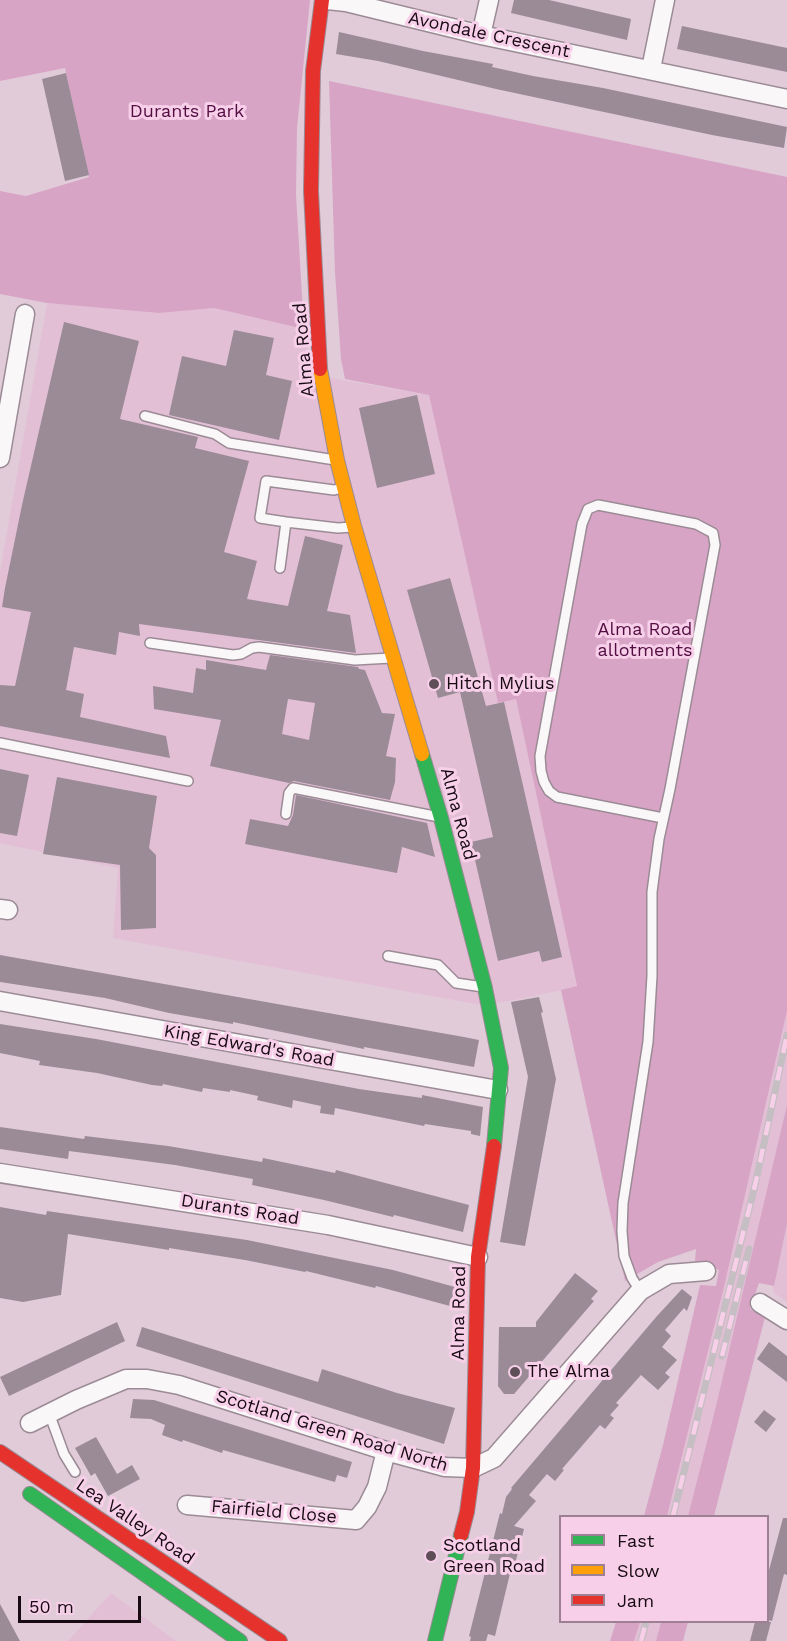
<!DOCTYPE html>
<html>
<head>
<meta charset="utf-8">
<style>
	body { margin:0 }
	#map { position:relative; width:787px; height:1641px; overflow:hidden; background:#e1cbd9; font-family:"Work Sans",sans-serif }
	canvas { display:block }
	.legend { position:absolute; left:559px; top:1515px; width:210px; height:108px; box-sizing:border-box; background:#f7cfe9; border:2px solid #9d8093; margin:0; padding:8px 10px; list-style:none; font-size:18px; color:#170a13 }
	.legend li { display:flex; align-items:center; gap:12px; height:30px }
	.legend b { width:30px; border:2px solid #9d8093 }
	.scale { position:absolute; left:18px; top:1596px; width:123px; height:27px; box-sizing:border-box; border:3px solid #170a13; border-top:0; padding-left:8px; font-size:18px; line-height:21px; white-space:nowrap; color:#170a13; -webkit-text-stroke:4px #f7cfe9; paint-order:stroke }
</style>
</head>
<body>
<div id="map">
<canvas width="787" height="1641"></canvas>
<ul class="legend">
<li><b style="height:8px;background:#30b455"></b>Fast</li>
<li><b style="height:8px;background:#ff9f0a"></b>Slow</li>
<li><b style="height:8px;background:#e5322d"></b>Jam</li>
</ul>
<div class="scale">50 m</div>
</div>
<script>
const ctx = document.querySelector('canvas').getContext('2d');
ctx.lineJoin = 'round';
function fillPath(path, color) { ctx.fillStyle = color; ctx.fill(path, 'evenodd'); }
const shape = rows => new Path2D(rows.map(r => 'M' + r).join(''));
function strokePath(path, color, width, dash) { ctx.strokeStyle = color; ctx.lineWidth = width; ctx.lineCap = dash ? 'butt' : 'round'; ctx.setLineDash(dash || []); ctx.stroke(path); }
function label(font, color, halo, rows, align = 'center') {
  ctx.font = font + ' "Work Sans",sans-serif'; ctx.lineWidth = 6; ctx.setLineDash([]); ctx.textBaseline = 'middle'; ctx.strokeStyle = halo; ctx.fillStyle = color; for (const [text, x, y, turn = 0] of rows) {
    ctx.save(); ctx.translate(x, y); ctx.rotate((+turn || 0) * Math.PI / 180); ctx.textAlign = isNaN(turn) ? turn : align; if (halo) ctx.strokeText(text, 0, 0); ctx.fillText(text, 0, 0); ctx.restore();
  }
}
const built = shape([
	[47,303,159,313,214,308,304,329,313,375,429,395,498,702,516,699,577,987,510,1001,481,1005,113,938,118,868,0,843,0,572],
	[787,1011,787,1105,781,1134,715,1410,688,1516,667,1516,724,1287],
	[787,1224,787,1302,774,1293,773,1288],
	[111,1593,176,1641,68,1641],
	[640,1622,661,1622,656,1641,634,1641]
]);
const green = shape([
	[0,0,310,0,297,128,296,195,304,329,214,308,159,313,47,303,0,294,0,191,26,196,89,177,65,68,0,81],
	[329,81,787,177,787,1011,724,1287,667,1516,644,1516,663,1445,700,1285,716,1286,719,1270,695,1261,696,1249,658,1262,625,1281,561,990,577,986,516,699,498,703,429,395,345,379,341,359,335,272],
	[787,1105,787,1224,774,1286,759,1283,750,1309,765,1317,714,1516,688,1516,715,1410],
	[616,1622,640,1622,634,1641,610,1641],
	[661,1622,688,1622,683,1641,656,1641]
]);
const building = shape([
	[514,0,549,0,631,19,627,40,511,13],
	[682,26,787,48,787,72,677,49],
	[339,32,423,51,493,64,492,67,533,76,603,88,787,127,784,148,712,135,496,89,378,61,336,54],
	[66,73,89,175,65,181,42,79],
	[64,322,139,341,120,419,198,437,195,448,249,461,224,552,257,561,247,599,288,606,305,536,343,545,327,611,350,615,356,653,139,624,140,636,119,632,116,655,74,647,66,690,84,694,80,717,166,736,170,758,0,726,0,685,15,686,31,612,2,607,5,588,22,505],
	[234,330,274,338,266,375,292,381,279,440,169,415,182,356,226,366],
	[417,395,435,474,377,488,359,408],
	[450,578,486,706,504,702,562,957,542,962,539,951,498,961,471,842,493,837,460,692,438,698,407,590],
	[270,655,358,667,359,669,365,670,382,713,395,714,386,756,396,758,395,782,390,800,294,781,289,783,210,766,221,720,154,709,153,686,193,693,196,668,206,670,206,660,266,670],
	[288,699,315,703,309,740,282,734],
	[0,769,29,775,17,836,0,833],
	[57,777,157,796,149,848,156,855,156,928,121,930,120,865,43,854],
	[296,795,427,823,435,857,402,847,397,873,245,844,250,819,288,826,293,815],
	[0,955,464,1037,479,1040,474,1067,364,1047,364,1049,233,1022,233,1024,169,1013,105,998,0,982],
	[539,997,543,1012,541,1013,556,1079,525,1246,500,1242,528,1077,511,1002],
	[0,1024,96,1039,359,1089,422,1098,422,1095,483,1107,480,1136,471,1134,471,1131,425,1124,424,1126,335,1108,334,1115,320,1113,321,1106,293,1100,292,1108,257,1100,258,1096,230,1090,230,1092,203,1088,202,1092,163,1084,162,1086,152,1085,97,1073,39,1065,40,1061,0,1053],
	[0,1127,84,1139,85,1136,168,1146,262,1162,263,1158,335,1173,336,1170,469,1205,463,1232,394,1215,393,1217,324,1200,252,1185,253,1179,175,1165,69,1151,68,1159,0,1149],
	[0,1207,46,1215,47,1211,247,1240,393,1270,455,1287,450,1306,376,1286,375,1288,306,1271,305,1272,245,1260,169,1248,169,1250,68,1234,61,1295,23,1302,0,1298],
	[575,1273,598,1291,591,1299,594,1301,514,1394,504,1394,498,1386,499,1327,536,1327,536,1322],
	[682,1289,692,1297,687,1311,684,1308,665,1330,671,1336,662,1347,677,1360,665,1373,670,1377,658,1390,641,1375,616,1403,619,1405,610,1415,614,1418,605,1429,600,1425,562,1469,564,1470,555,1481,547,1474,529,1495,536,1501,514,1526,524,1529,515,1564,512,1565,495,1636,488,1634,486,1641,470,1641,471,1637,469,1636,500,1513,502,1514,506,1497,512,1489,511,1488,657,1316],
	[117,1322,125,1341,9,1396,0,1377],
	[142,1327,318,1382,322,1369,397,1393,455,1408,444,1444,136,1346],
	[769,1342,787,1356,787,1382,757,1359],
	[133,1399,154,1400,352,1462,347,1478,337,1475,335,1482,223,1450,222,1453,183,1440,182,1442,162,1435,165,1425,151,1419,130,1418],
	[764,1410,776,1419,766,1432,754,1422],
	[96,1437,117,1474,132,1465,140,1479,108,1496,95,1473,91,1476,75,1448],
	[783,1518,787,1518,787,1575,784,1574,772,1621,768,1620,768,1574],
	[0,1604,20,1641,0,1641],
	[755,1622,771,1622,766,1641,750,1641]
]);
const lane = shape([
	[145,416,215,434,229,443,335,460],
	[286,522,260,518,266,481,334,490,342,488],
	[280,568,286,522,338,528,352,527],
	[150,643,233,655,241,654,252,648,259,647,355,660,391,658],
	[0,743,188,781],
	[286,814,289,793,293,788,439,817],
	[388,956,438,965,456,983,483,987],
	[640,1291,632,1278,624,1256,622,1231,623,1203,648,1042,652,976,652,892,659,839,670,789,715,545,713,533,696,524,598,505,588,509,582,524,540,756,541,771,544,782,549,791,557,797,663,818],
	[49,1413,64,1454,75,1472]
]);
const street = shape([
	[327,0,346,2,481,35,787,99],
	[481,35,489,0],
	[651,69,665,0],
	[0,458,25,314],
	[0,909,8,910],
	[0,1001,498,1090],
	[0,1173,328,1225,478,1257],
	[760,1303,787,1320],
	[30,1423,76,1400,126,1379,147,1379,179,1385,386,1451,445,1467,473,1468,494,1458,640,1291,669,1274,706,1271],
	[187,1505,356,1520,367,1507,377,1487,386,1451]
]);
const fast = shape([
	[422,754,441,818,485,988,501,1068,494,1146],
	[30,1494,240,1641],
	[435,1641,461,1535]
]);
const slow = shape([
	[320,369,337,460,354,526,422,754]
]);
const jam = shape([
	[320,369,311,191,313,71,322,0],
	[0,1452,280,1641],
	[461,1535,467,1512,473,1468,478,1257,494,1146]
]);
const rail = shape([
	[722,1356,749,1249],
	[673,1516,756,1181,787,1035],
	[641,1641,646,1622]
]);
const markers = [
	[434,684,6,"#5e4e58"],
	[515,1372,6,"#5e4e58"],
	[431,1556,6,"#5e4e58"]
];
const streetNames = [
	["Avondale Crescent",489,35,12],
	["Alma Road",304,350,-95],
	["Alma Road",458,814,75],
	["King Edward's Road",249,1046,10],
	["Durants Road",240,1210,9],
	["Alma Road",459,1313,-89],
	["Scotland Green Road North",332,1431,17],
	["Fairfield Close",274,1512,5],
	["Lea Valley Road",135,1522,34]
];
const parkNames = [
	["Durants Park",187,112],
	["Alma Road",645,630],
	["allotments",645,651]
];
const poiNames = [
	["Hitch Mylius",446,684],
	["The Alma",527,1372],
	["Scotland",443,1546],
	["Green Road",443,1567]
];
fillPath(built, '#e3bfd6');
fillPath(green, '#d7a4c6');
fillPath(building, '#9a8b97');
strokePath(lane, '#9b8b95', 12);
strokePath(street, '#9b8b95', 21);
strokePath(fast, '#9b8b95', 16);
strokePath(slow, '#9b8b95', 16);
strokePath(jam, '#9b8b95', 16);
strokePath(lane, '#faf7f9', 9);
strokePath(street, '#faf7f9', 18);
strokePath(fast, '#30b455', 14);
strokePath(slow, '#ff9f0a', 14);
strokePath(jam, '#e5322d', 14);
strokePath(rail, '#c5bec2', 7);
strokePath(rail, '#f7cfe9', 4.5, [14]);
for (const [x, y, r, color] of markers) { const dot = new Path2D(); dot.arc(x, y, r, 0, 2 * Math.PI); ctx.fillStyle = color; ctx.fill(dot); strokePath(dot, '#f7cfe9', 2); }
label('18px', '#170a13', '#f7cfe9', streetNames);
label('18px', '#520d41', '#f7cfe9', parkNames);
label('18px', '#170a13', '#f7cfe9', poiNames, 'left');
</script>
</body>
</html>
